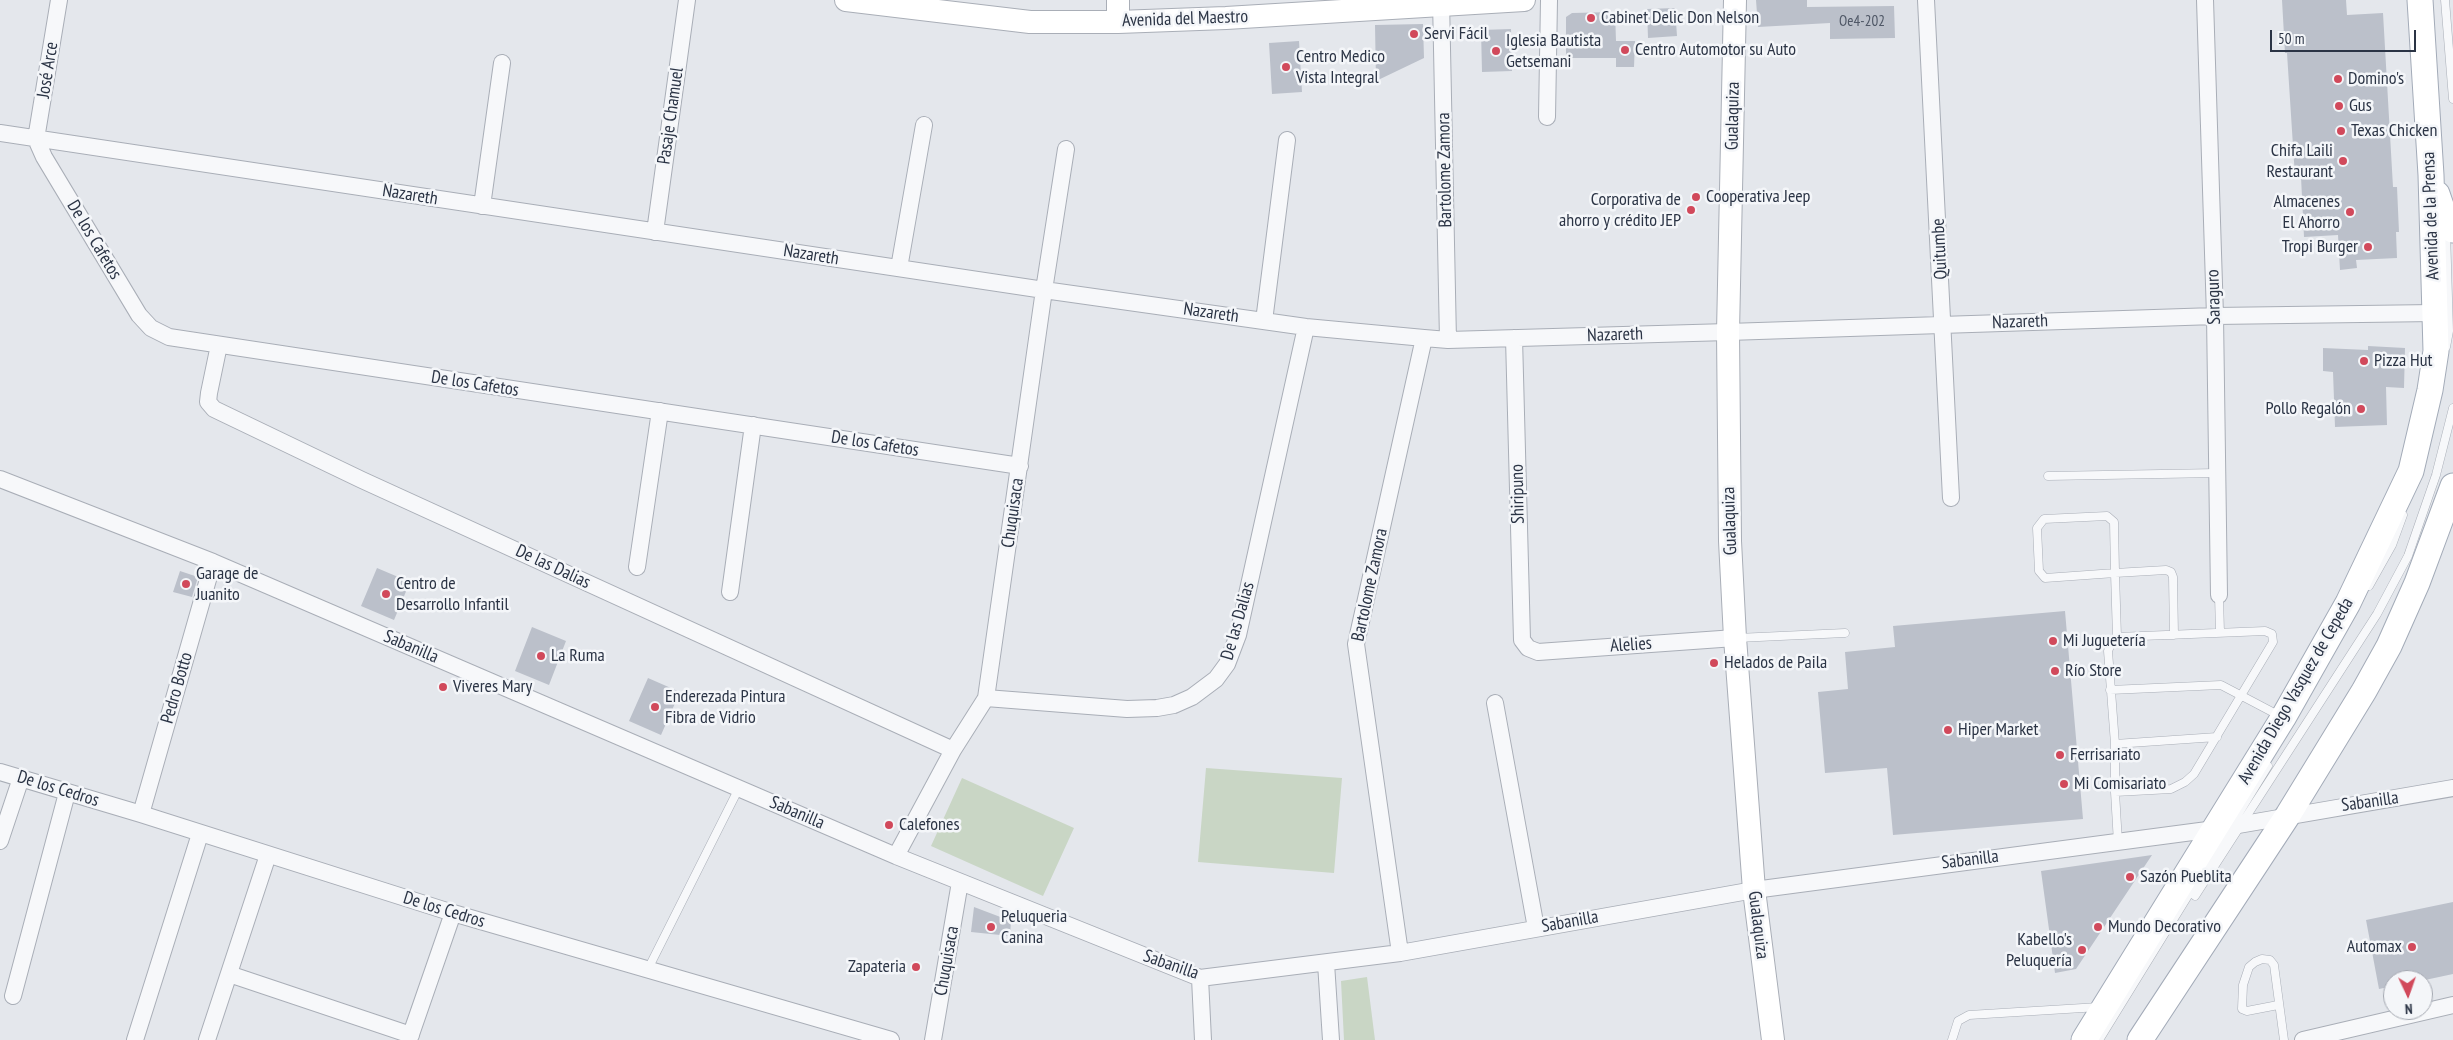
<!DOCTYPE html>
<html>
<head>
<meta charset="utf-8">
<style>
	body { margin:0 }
	#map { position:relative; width:2453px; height:1040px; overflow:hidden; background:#e4e7ec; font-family:"PT Sans Narrow",sans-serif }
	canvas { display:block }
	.north { position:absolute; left:2383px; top:970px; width:50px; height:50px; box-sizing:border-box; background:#f4f6f9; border:1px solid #a4a8b1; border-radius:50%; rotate:177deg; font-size:14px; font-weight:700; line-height:20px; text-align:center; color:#2b3445 }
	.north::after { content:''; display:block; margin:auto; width:18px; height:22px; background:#d1495b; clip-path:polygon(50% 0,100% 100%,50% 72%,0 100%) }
	.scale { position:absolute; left:2270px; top:30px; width:146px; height:22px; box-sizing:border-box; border:2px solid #2b3445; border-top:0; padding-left:6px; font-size:15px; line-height:18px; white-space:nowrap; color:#2b3445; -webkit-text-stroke:4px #f4f6f9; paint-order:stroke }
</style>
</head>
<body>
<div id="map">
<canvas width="2453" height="1040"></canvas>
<div class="north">N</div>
<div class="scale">50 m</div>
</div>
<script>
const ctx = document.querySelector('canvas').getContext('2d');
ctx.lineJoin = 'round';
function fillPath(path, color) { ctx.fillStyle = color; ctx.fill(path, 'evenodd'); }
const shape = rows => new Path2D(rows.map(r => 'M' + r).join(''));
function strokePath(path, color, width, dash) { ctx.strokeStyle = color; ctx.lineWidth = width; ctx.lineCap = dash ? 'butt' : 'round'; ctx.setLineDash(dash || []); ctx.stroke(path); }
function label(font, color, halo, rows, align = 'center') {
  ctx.font = font + ' "PT Sans Narrow",sans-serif'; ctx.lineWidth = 5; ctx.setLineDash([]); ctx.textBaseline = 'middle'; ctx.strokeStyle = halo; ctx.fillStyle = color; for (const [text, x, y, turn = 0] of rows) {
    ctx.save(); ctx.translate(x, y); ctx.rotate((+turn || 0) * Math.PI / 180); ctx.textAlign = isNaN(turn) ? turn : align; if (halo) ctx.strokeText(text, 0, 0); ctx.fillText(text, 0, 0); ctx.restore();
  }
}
const green = shape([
	[1206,768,1342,778,1334,873,1198,862],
	[962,778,1074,828,1043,896,931,846],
	[1367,977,1375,1040,1344,1040,1341,981]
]);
const building = shape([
	[1756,0,1807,0,1807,7,1894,6,1895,38,1830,39,1830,23,1758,27],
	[2282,0,2346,0,2347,15,2383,13,2393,187,2397,187,2399,232,2396,232,2397,258,2356,260,2357,268,2340,270,2338,235,2304,237,2301,177,2295,177,2287,53,2285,53],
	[1675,8,1677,36,1648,38,1647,9],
	[1615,12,1616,41,1635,41,1634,67,1616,67,1616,58,1566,58,1566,17,1572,13],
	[1423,24,1424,58,1376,81,1375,25],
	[1511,29,1512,71,1482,72,1481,30],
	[1299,41,1302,92,1272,94,1269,43],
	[2368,346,2405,348,2404,388,2386,387,2387,425,2335,427,2333,372,2323,371,2323,348,2368,350],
	[377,568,410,582,394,620,361,606],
	[180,571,198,577,192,597,173,592],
	[2065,611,2083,819,1893,835,1887,768,1825,773,1818,692,1848,689,1845,652,1895,647,1893,626],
	[532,627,566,641,549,685,515,671],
	[648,678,680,692,661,735,629,721],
	[2152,855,2076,969,2055,973,2041,871],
	[2453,902,2453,974,2425,980,2393,980,2393,986,2379,989,2366,920],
	[974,907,1011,921,1010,936,971,932]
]);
const lane = shape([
	[2445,0,2453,99],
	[2446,347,2449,331,2446,232],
	[2048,476,2217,473],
	[2369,586,2392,545,2403,515],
	[2219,595,2220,633],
	[2117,637,2115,573,2114,522,2107,516,2044,519,2037,528,2039,571,2045,578,2115,573,2166,570,2171,572,2173,577,2174,635],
	[1737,638,1845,633],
	[2110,690,2221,685,2280,716],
	[2115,744,2217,737],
	[2115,792,2171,789,2185,782,2194,774,2273,642,2272,634,2265,631,2117,637,2112,642,2108,651,2115,744,2115,792,2118,843],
	[2195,896,2377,614,2408,556,2436,475,2453,408],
	[648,969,739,788],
	[2278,1005,2247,1011,2242,1009,2243,985,2249,967,2255,962,2262,959,2270,960,2274,965,2284,1040],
	[1952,1040,1958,1021,1969,1015,2099,1007],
	[2099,1040,2268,766]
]);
const street = shape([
	[1441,0,1448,340],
	[1926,0,1951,498],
	[2205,0,2215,316,2219,595],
	[1547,117,1549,0],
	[0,133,1044,290,1306,327,1424,338,1448,340,1728,332,2215,316,2434,313],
	[36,139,44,157,139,315,151,328,169,337,1020,466],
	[36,139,59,0],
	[482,206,502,63],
	[655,232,687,0],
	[899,268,924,125],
	[1264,321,1287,140],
	[1514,338,1522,640,1528,648,1538,652,1735,638],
	[219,345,209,393,208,402,214,409,362,480,953,750],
	[0,479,213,562,896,856,1200,978,1400,953,1754,890,2215,829,2453,788],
	[637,567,660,411],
	[730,592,753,425],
	[986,698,1127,709,1157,708,1174,705,1192,697,1216,679,1227,664,1238,635,1306,327],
	[1495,703,1536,928],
	[0,772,141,814,453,913,891,1040],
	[141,814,213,562],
	[0,841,21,778],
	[896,856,953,750,986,698,1044,290,1066,149],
	[1400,953,1356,644,1424,338],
	[1326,963,1331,1040],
	[229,974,411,1035],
	[1200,978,1203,1040],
	[13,996,67,793],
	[135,1040,200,834],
	[207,1040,268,855],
	[409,1040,453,913],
	[933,1040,960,882],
	[2303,1040,2453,1005]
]);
const secondary = shape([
	[846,0,1030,22,1118,22,1226,18,1524,0],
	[1118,0,1118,22],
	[1735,0,1728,332,1730,541,1735,638,1754,890,1773,1040]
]);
const primary = shape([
	[2437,194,2446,220,2453,230],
	[2084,1040,2283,718,2348,603,2411,471,2430,390,2436,351,2431,175,2420,0],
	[2140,1040,2288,815,2364,691,2389,646,2417,583,2453,486]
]);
const markers = [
	[1591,18,5,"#d1495b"],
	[1414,34,5,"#d1495b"],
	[1625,50,5,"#d1495b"],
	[1496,51,5,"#d1495b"],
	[1286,67,5,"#d1495b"],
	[2338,79,5,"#d1495b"],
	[2339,106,5,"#d1495b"],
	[2341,131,5,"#d1495b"],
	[2343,161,5,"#d1495b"],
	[1696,197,5,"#d1495b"],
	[1691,210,5,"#d1495b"],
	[2350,212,5,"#d1495b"],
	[2368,247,5,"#d1495b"],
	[2364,361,5,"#d1495b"],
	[2361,409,5,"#d1495b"],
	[186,584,5,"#d1495b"],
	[386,594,5,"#d1495b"],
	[2053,641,5,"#d1495b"],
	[541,656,5,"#d1495b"],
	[1714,663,5,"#d1495b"],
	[2055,671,5,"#d1495b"],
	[443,687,5,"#d1495b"],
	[655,707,5,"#d1495b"],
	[1948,730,5,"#d1495b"],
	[2060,755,5,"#d1495b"],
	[2064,784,5,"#d1495b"],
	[889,825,5,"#d1495b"],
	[2130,877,5,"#d1495b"],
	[991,927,5,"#d1495b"],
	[2098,927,5,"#d1495b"],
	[2412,947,5,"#d1495b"],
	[2082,950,5,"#d1495b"],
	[916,967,5,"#d1495b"]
];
const numberNames = [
	["Oe4-202",1862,22]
];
const poiNames = [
	["Cabinet Delic Don Nelson",1601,18],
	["Servi Fácil",1424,34],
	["Iglesia Bautista",1506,41],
	["Getsemani",1506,62],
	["Centro Automotor su Auto",1635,50],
	["Centro Medico",1296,57],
	["Vista Integral",1296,78],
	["Domino's",2348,79],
	["Gus",2349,106],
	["Texas Chicken",2351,131],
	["Chifa Laili",2333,151,"right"],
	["Restaurant",2333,172,"right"],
	["Cooperativa Jeep",1706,197],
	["Corporativa de",1681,200,"right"],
	["ahorro y crédito JEP",1681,221,"right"],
	["Almacenes",2340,202,"right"],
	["El Ahorro",2340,223,"right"],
	["Tropi Burger",2358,247,"right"],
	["Pizza Hut",2374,361],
	["Pollo Regalón",2351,409,"right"],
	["Garage de",196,574],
	["Juanito",196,595],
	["Centro de",396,584],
	["Desarrollo Infantil",396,605],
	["Mi Juguetería",2063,641],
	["La Ruma",551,656],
	["Helados de Paila",1724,663],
	["Río Store",2065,671],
	["Viveres Mary",453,687],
	["Enderezada Pintura",665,697],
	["Fibra de Vidrio",665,718],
	["Hiper Market",1958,730],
	["Ferrisariato",2070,755],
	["Mi Comisariato",2074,784],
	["Calefones",899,825],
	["Sazón Pueblita",2140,877],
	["Peluqueria",1001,917],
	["Canina",1001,938],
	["Mundo Decorativo",2108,927],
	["Kabello's",2072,940,"right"],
	["Peluquería",2072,961,"right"],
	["Automax",2402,947,"right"],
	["Zapateria",906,967,"right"]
];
const streetNames = [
	["Avenida del Maestro",1185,19,-2],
	["José Arce",48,70,-81],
	["Pasaje Chamuel",671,116,-82],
	["Gualaquiza",1733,116,-89],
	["Bartolome Zamora",1445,170,-91],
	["Nazareth",410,195,9],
	["Avenida de la Prensa",2431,216,-92],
	["De los Cafetos",94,240,59],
	["Quitumbe",1940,249,-93],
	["Nazareth",811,255,9],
	["Saraguro",2214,297,-92],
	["Nazareth",1211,313,8],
	["Nazareth",2020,322,-2],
	["Nazareth",1615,335,-2],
	["De los Cafetos",475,384,9],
	["De los Cafetos",875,444,9],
	["Shiripuno",1518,494,-91],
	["Chuquisaca",1013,513,-82],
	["Gualaquiza",1730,521,-92],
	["De las Dalias",553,567,25],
	["Bartolome Zamora",1370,585,-78],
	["De las Dalias",1238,621,-74],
	["Alelies",1631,645,-4],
	["Sabanilla",411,647,23],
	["Pedro Botto",177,688,-74],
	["Avenida Diego Vasquez de Cepeda",2296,691,-60],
	["De los Cedros",58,789,17],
	["Sabanilla",2370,802,-8],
	["Sabanilla",797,813,23],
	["Sabanilla",1970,860,-7],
	["De los Cedros",444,910,17],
	["Sabanilla",1570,922,-10],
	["Gualaquiza",1758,925,83],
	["Chuquisaca",947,961,-80],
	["Sabanilla",1171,965,19]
];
fillPath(green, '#c9d6c5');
fillPath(building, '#bbc0ca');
strokePath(lane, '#a9aeb7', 9);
strokePath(street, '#a9aeb7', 18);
strokePath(secondary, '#a9aeb7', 24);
strokePath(primary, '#a3abb8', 27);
strokePath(lane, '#f7f8fa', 8);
strokePath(street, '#f7f8fa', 16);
strokePath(secondary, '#fff', 22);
strokePath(primary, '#fff', 25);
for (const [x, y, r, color] of markers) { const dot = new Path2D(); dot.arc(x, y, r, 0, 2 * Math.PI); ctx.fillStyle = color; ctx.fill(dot); strokePath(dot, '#f4f6f9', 2); }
label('15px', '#4f5766', null, numberNames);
label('18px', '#2b3445', '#f4f6f9', poiNames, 'left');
label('18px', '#2b3445', '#f4f6f9', streetNames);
</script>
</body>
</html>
